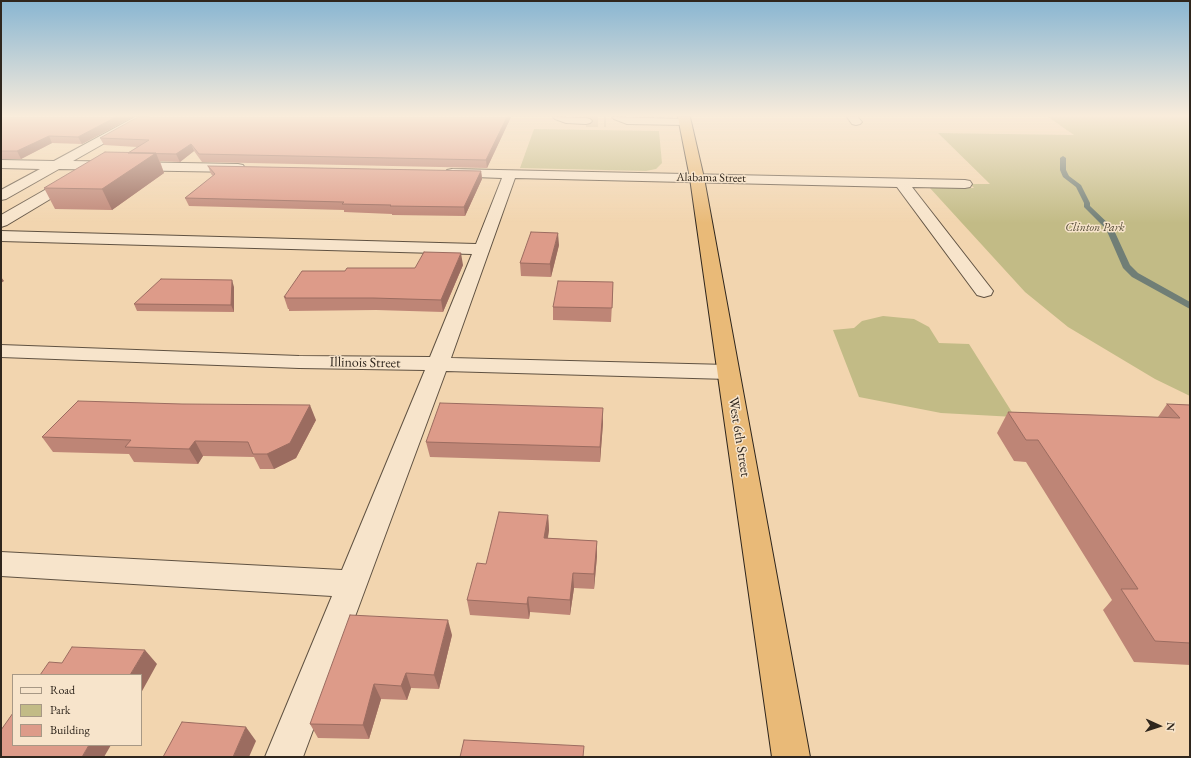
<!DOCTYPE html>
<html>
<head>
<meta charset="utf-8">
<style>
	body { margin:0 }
	#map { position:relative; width:1191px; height:758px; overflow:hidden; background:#f2d5af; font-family:"EB Garamond",serif }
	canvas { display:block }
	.frame { position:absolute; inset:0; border:2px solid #2f261d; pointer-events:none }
	.legend { position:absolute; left:12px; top:674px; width:130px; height:72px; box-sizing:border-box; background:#f7e4cb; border:1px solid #a79885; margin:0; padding:5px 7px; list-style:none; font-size:12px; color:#2f261d }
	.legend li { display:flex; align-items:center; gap:8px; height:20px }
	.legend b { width:20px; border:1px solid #a79885 }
	.north { position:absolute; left:1139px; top:706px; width:40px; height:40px; -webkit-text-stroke:3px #f7e4cb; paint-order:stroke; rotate:93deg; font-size:11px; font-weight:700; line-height:16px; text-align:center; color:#2f261d }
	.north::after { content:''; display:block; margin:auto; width:14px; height:18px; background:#2f261d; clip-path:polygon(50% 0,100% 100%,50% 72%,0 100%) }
</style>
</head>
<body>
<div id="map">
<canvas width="1191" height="758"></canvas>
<div class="frame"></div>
<ul class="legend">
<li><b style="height:5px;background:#f7e4cb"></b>Road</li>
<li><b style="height:11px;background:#c2bb86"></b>Park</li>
<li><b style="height:11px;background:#dd9b89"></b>Building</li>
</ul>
<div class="north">N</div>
</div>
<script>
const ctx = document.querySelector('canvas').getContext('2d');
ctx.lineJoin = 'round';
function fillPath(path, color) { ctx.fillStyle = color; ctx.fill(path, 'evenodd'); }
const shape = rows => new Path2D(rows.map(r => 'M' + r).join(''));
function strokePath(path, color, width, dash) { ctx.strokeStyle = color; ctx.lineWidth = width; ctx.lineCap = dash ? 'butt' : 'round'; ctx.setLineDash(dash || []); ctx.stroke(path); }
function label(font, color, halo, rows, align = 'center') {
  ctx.font = font + ' "EB Garamond",serif'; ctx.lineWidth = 3; ctx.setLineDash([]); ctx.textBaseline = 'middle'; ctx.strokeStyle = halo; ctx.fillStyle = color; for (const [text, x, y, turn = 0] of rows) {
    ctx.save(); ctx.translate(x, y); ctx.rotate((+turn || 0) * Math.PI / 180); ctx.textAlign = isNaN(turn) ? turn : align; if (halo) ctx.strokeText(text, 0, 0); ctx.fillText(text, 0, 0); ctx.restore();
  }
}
const green = shape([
	[1048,117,1190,117,1190,396,1155,379,1068,327,1025,292,929,187,974,188,970,184,990,184,938,133,1074,135],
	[534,129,659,131,662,163,656,169,646,171,520,168],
	[883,316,914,319,929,327,939,343,969,344,1015,417,941,413,859,397,833,330,854,328,862,321]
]);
const stream = shape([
	[1063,156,1066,158,1066,170,1069,176,1081,185,1090,203,1090,206,1113,228,1130,265,1138,273,1190,302,1190,309,1132,277,1123,268,1106,229,1084,207,1084,203,1076,187,1063,177,1060,170,1060,158,1063,156]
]);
const minorTunnel = shape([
	[586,121,606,121]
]);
const minor = shape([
	[135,117,149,117,147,119,73,161,238,164,243,165,245,168,243,171,238,172,59,169,6,199,1,200,1,190,40,169,1,168,1,160,54,161,135,117],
	[553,117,586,118,590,119,592,121,590,123,586,124,566,123,555,119,553,117],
	[612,117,685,119,689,120,691,122,689,124,685,125,627,124,614,119,612,117],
	[847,117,858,117,862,122,860,124,856,125,852,124,847,117],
	[452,169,965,180,970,181,972,184,970,187,965,188,912,187,993,291,991,295,984,297,977,295,897,187,515,178,451,358,728,365,736,367,739,372,736,377,728,379,446,371,303,757,265,757,332,596,1,576,1,552,342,570,425,370,299,368,1,357,1,345,299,356,430,357,472,254,1,241,1,231,476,244,502,178,447,176,445,173,447,170,452,169],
	[62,182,67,183,69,186,67,189,7,225,1,227,1,215,57,183,62,182]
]);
const highway = shape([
	[678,117,690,117,704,178,810,757,772,757,690,178,678,117]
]);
const wall = shape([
	[1,117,133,117,82,144,52,143,21,159,1,159],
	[511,117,487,168,202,162,194,151,180,162,160,161,164,173,112,210,55,209,44,188,128,153,137,147,104,145,100,138],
	[208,166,481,171,482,179,465,216,392,215,392,214,344,212,344,210,189,206,185,198,213,176,211,174],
	[559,245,551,277,521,276,520,263],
	[463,265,443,312,376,310,289,311,289,309,288,309,284,297,345,271,415,268],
	[613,282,611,322,553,320,553,307],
	[234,287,234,312,137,311,134,304],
	[1167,404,1190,405,1190,665,1134,662,1103,610,1112,600,1026,462,1014,461,997,433,1008,412,1158,417],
	[316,420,296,458,274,469,260,469,254,457,203,456,198,464,134,462,129,454,53,452,42,437],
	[603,423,600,462,430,457,426,442],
	[548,515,549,530,548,538,597,541,597,556,594,589,574,588,570,615,530,612,529,619,470,615,467,600],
	[452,635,439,689,411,688,407,700,381,699,369,739,318,738,310,724]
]);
const shadedWall = shape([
	[116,117,133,117,82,144,78,137],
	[507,117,511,117,487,168,486,160],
	[49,136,52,143,21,159,17,151],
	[191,144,194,151,180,162,176,154],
	[156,153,164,173,112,210,102,189],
	[481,171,482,179,465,216,464,207],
	[558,233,559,245,551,277,550,264],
	[461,253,463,265,443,312,441,300],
	[1,277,4,281,1,283],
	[232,280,234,287,234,312,231,305],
	[613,282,613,296,611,322,612,308],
	[310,405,316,420,296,458,274,469,267,454],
	[603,408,603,423,600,462,600,447],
	[195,441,203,456,198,464,189,449],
	[548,515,549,530,545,553,544,538],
	[597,541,597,556,594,589,594,574],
	[573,573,574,588,570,615,570,600],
	[528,597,530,612,529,619,527,604],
	[448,620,452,635,439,689,434,675],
	[145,650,157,664,141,693,141,675,130,675],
	[406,673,411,688,407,700,401,686],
	[374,684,381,699,369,739,363,725],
	[246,727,256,741,249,757,233,757],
	[89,745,111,745,104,757,82,757]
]);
const building = shape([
	[1,117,116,117,78,137,49,136,17,151,1,151,1,117],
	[138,117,507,117,486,160,199,154,191,144,176,154,128,153,149,140,100,138,138,117],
	[105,152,156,153,102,189,44,188,105,152],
	[208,166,481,171,464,207,390,206,391,205,342,204,344,202,185,198,215,174,208,166],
	[531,232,558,233,550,264,520,263,531,232],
	[424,252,461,253,441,300,373,298,285,298,286,297,284,297,302,271,345,271,347,268,415,268,424,252],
	[161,279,232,280,231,305,134,304,161,279],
	[558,281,613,282,612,308,553,307,558,281],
	[78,401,182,404,310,405,290,443,267,454,253,454,248,442,195,441,189,449,125,447,131,440,42,437,78,401],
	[440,403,603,408,600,447,426,442,440,403],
	[1167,404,1190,405,1190,643,1155,641,1121,589,1138,589,1038,440,1026,440,1008,412,1180,418,1167,404],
	[499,512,548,515,544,538,597,541,594,574,573,573,570,600,528,597,527,604,467,600,477,563,486,564,499,512],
	[350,615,448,620,434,675,406,673,401,686,374,684,363,725,310,724,350,615],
	[72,647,145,650,130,675,40,675,49,662,62,663,72,647],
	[13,713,13,745,89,745,82,757,1,757,1,730,13,713],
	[182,722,246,727,233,757,163,757,182,722],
	[464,740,584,746,583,757,460,757,464,740]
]);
const farStreetnames = [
	["Alabama Street",711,178,1]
];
const farParknames = [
	["Clinton Park",1095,228]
];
const streetNames = [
	["Illinois Street",365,363,1],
	["West 6th Street",739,437,81]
];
fillPath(green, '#c2bb86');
fillPath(stream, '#707e76');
strokePath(minorTunnel, '#cbb292', 12, [12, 6]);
strokePath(minor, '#605242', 2);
strokePath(highway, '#2f261d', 2);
fillPath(minor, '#f7e4cb');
fillPath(highway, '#e9ba78');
fillPath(wall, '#be8576');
fillPath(shadedWall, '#9b6c60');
fillPath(building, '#dd9b89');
strokePath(building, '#9b6c60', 1);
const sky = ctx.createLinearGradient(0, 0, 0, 223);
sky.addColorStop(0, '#89b6d2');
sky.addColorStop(0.52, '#f9ecdb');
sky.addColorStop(1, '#f9ecdb00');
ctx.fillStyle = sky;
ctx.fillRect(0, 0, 1191, 223);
label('12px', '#2f261d', '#f7e4cb', farStreetnames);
label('italic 12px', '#544b37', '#f7e4cb', farParknames);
label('14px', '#2f261d', '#f7e4cb', streetNames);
</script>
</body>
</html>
